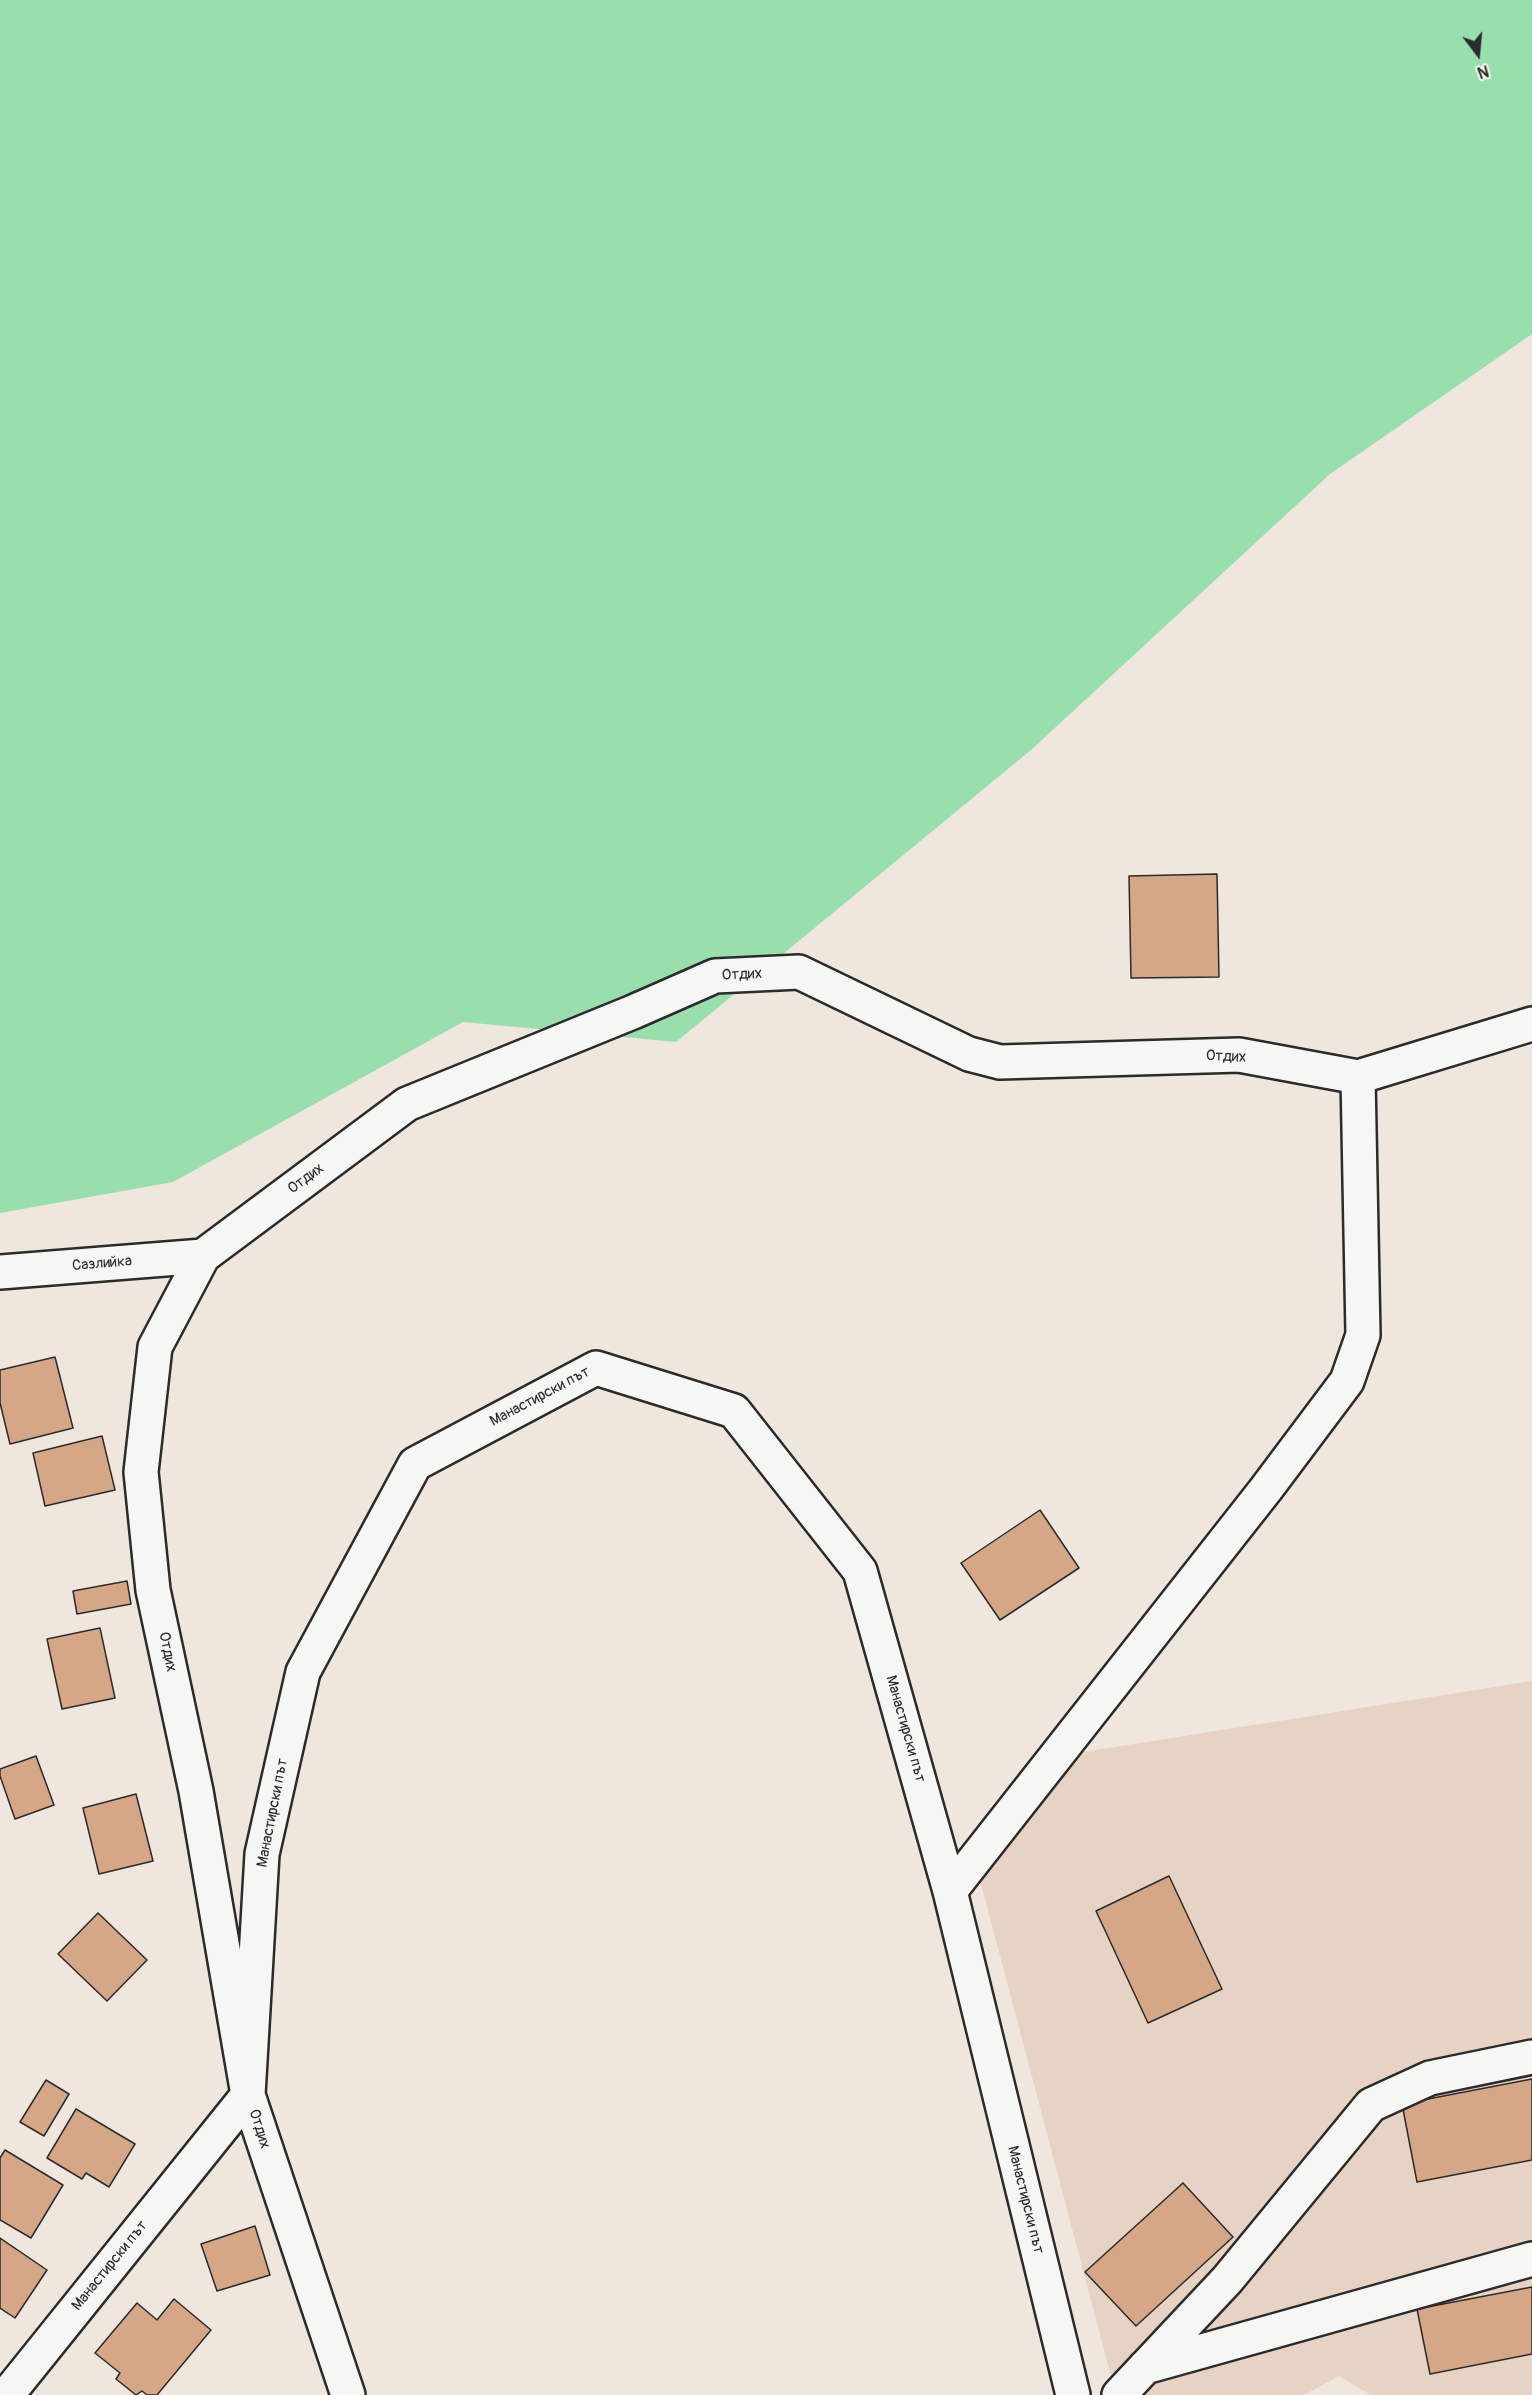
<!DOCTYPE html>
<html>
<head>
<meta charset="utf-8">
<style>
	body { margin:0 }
	#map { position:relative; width:1532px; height:2395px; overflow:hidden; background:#efe6dd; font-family:Pangolin,sans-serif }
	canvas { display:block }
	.north { position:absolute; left:1448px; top:24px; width:60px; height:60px; -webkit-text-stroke:4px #f6f6f2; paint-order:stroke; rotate:164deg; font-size:16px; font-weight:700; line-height:24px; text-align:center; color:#2b2b2b }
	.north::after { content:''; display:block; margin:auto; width:21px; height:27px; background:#2b2b2b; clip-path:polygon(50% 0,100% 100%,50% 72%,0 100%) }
</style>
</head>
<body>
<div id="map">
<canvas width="1532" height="2395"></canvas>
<div class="north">N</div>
</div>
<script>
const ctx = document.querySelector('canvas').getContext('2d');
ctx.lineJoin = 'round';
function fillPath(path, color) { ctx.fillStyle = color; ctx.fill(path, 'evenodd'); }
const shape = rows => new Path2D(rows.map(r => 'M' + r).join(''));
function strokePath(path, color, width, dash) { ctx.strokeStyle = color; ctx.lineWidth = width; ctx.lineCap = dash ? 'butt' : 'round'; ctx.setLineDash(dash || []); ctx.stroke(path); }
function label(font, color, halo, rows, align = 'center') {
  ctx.font = font + ' Pangolin,sans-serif'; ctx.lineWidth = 4.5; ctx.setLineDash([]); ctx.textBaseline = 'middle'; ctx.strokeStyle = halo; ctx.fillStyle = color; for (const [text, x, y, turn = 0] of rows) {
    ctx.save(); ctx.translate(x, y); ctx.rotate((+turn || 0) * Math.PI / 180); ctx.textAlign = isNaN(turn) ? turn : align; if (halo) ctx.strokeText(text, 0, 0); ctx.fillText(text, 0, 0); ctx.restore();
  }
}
const built = shape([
	[1532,1681,1532,2395,1371,2395,1339,2376,1304,2395,1116,2395,975,1861,1064,1755]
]);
const green = shape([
	[0,0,1532,0,1532,334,1330,474,1031,750,676,1042,463,1022,173,1182,0,1213]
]);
const building = shape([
	[1217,874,1219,977,1131,978,1129,876,1217,874],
	[55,1357,73,1428,10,1444,0,1403,0,1370,55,1357],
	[102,1436,115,1490,45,1506,33,1453,102,1436],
	[1040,1510,1079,1568,1000,1620,961,1563,1040,1510],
	[127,1581,131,1604,77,1614,73,1591,127,1581],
	[100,1628,115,1698,62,1709,47,1639,100,1628],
	[36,1756,54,1805,15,1819,0,1776,0,1769,36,1756],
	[136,1794,153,1861,99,1874,83,1808,136,1794],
	[1169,1876,1222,1989,1148,2023,1096,1911,1169,1876],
	[98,1913,147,1960,107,2001,58,1954,98,1913],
	[1532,2079,1532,2160,1417,2182,1402,2104,1532,2079],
	[46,2080,69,2094,44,2136,20,2122,46,2080],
	[76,2109,135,2144,109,2187,86,2173,82,2179,47,2158,76,2109],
	[5,2150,63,2185,31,2238,0,2220,0,2158,5,2150],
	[1183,2183,1233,2237,1136,2326,1085,2272,1183,2183],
	[255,2226,270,2275,217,2291,201,2244,255,2226],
	[0,2238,47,2270,15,2318,0,2308,0,2238],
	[1532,2287,1532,2354,1430,2374,1417,2309,1532,2287],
	[174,2299,211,2330,157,2395,147,2395,142,2391,136,2395,116,2379,120,2373,95,2353,137,2303,157,2320,174,2299]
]);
const minor = shape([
	[0,1272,203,1256],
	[950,1891,1266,1489,1347,1381,1363,1335,1358,1077],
	[1145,2367,1532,2259],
	[7,2395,248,2095,262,1854,303,1672,415,1464,596,1368,734,1411,860,1571,950,1891,1073,2395],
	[348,2395,248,2095,196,1791,153,1590,141,1472,155,1347,203,1256,407,1104,633,1012,715,976,799,972,969,1054,1000,1062,1239,1055,1358,1077,1532,1024],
	[1119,2395,1227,2280,1371,2105,1430,2078,1532,2057]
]);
const streetNames = [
	["Отдих",742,975,-3],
	["Отдих",1226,1057,2],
	["Отдих",306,1179,-37],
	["Сазлийка",102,1264,-5],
	["Манастирски път",540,1397,-28],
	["Отдих",167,1652,78],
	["Манастирски път",905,1729,74],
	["Манастирски път",273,1813,-79],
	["Отдих",259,2129,72],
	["Манастирски път",1025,2200,76],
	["Манастирски път",110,2266,-51]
];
fillPath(built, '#e7d3c3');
fillPath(green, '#99dfad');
fillPath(building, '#d5a787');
strokePath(building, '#2b2b2b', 1.5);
strokePath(minor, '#2b2b2b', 38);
strokePath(minor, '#f6f6f2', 33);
label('15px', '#2b2b2b', '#f6f6f2', streetNames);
</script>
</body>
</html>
